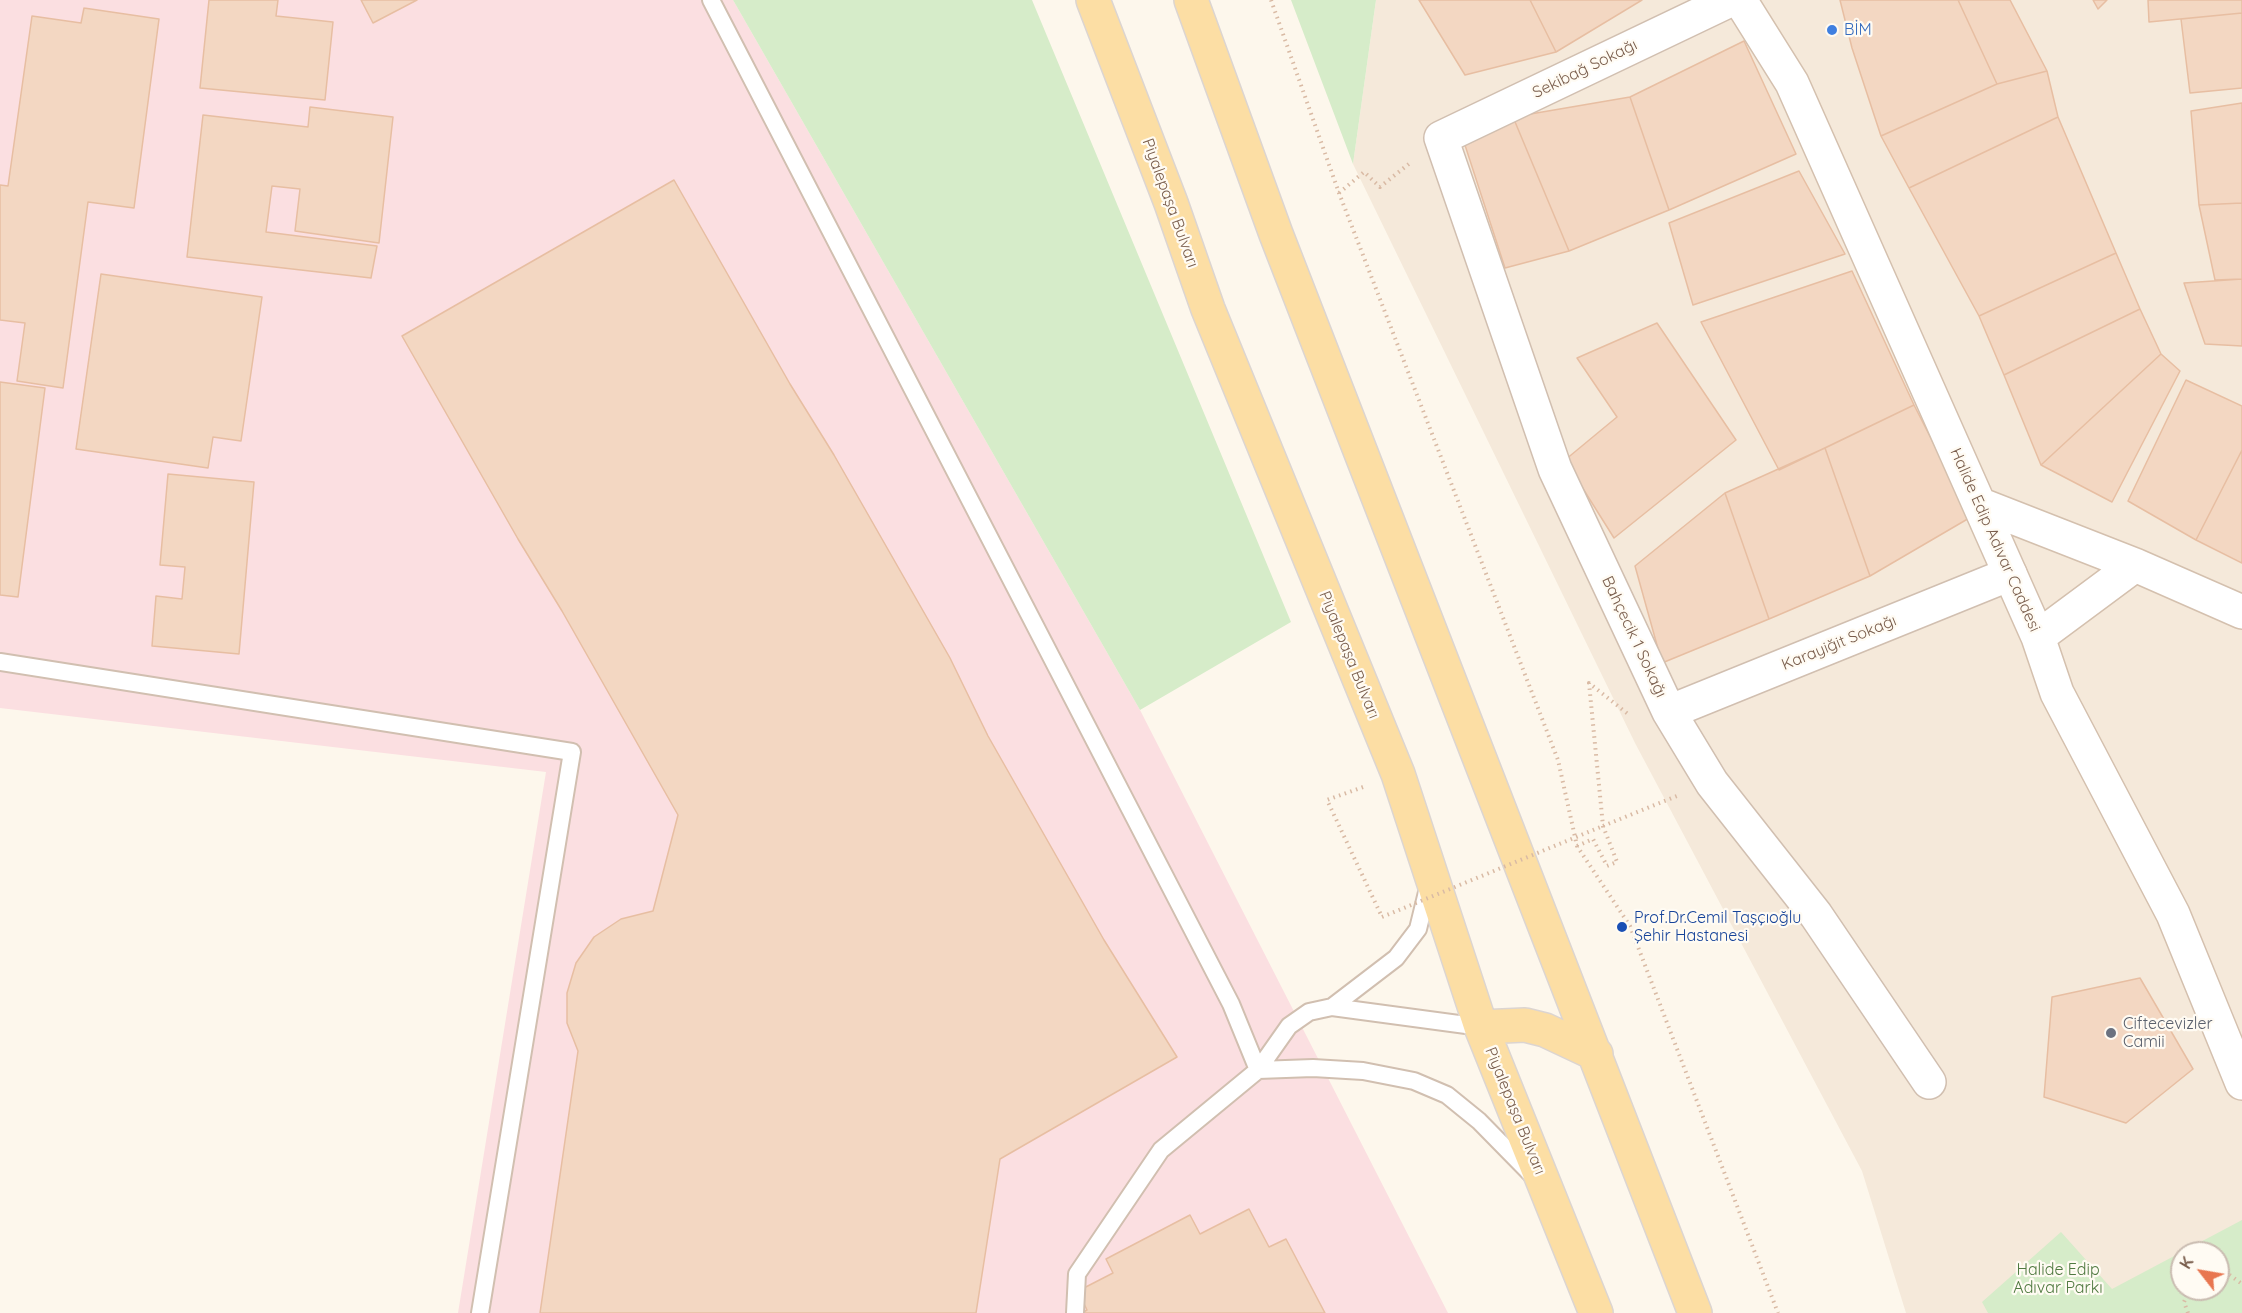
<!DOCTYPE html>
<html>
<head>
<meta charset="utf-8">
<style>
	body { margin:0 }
	#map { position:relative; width:2242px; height:1313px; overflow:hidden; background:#fdf7ec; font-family:Quicksand,sans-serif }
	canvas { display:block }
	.north { position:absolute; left:2170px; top:1241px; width:60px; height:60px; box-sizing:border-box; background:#fffbf3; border:2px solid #cabcb1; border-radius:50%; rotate:301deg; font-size:16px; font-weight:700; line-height:24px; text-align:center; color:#7a5e4d }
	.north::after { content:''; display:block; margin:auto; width:21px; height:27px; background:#e87650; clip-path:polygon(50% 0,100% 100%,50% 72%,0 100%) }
</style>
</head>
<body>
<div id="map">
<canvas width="2242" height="1313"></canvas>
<div class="north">K</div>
</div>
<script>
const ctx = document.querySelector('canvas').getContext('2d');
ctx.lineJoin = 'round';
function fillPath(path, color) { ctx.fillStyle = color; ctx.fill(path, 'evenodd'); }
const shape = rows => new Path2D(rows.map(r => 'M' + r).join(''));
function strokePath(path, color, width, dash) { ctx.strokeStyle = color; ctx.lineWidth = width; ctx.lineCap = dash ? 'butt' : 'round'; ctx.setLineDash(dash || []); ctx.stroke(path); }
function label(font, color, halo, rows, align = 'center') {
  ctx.font = font + ' Quicksand,sans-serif'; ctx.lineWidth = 4.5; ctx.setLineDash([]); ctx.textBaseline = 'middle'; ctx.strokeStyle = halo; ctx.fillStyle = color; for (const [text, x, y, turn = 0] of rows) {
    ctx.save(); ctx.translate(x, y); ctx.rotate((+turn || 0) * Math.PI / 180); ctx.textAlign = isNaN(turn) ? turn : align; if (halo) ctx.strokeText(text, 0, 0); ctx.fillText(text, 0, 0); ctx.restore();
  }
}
const residential = shape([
	[1376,0,2242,0,2242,1313,1906,1313,1862,1171,1635,743,1353,164],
	[2182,1253,2218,1253,2218,1289,2182,1289]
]);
const medical = shape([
	[0,0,733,0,1140,710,1448,1313,458,1313,546,772,0,708]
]);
const green = shape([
	[733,0,1032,0,1291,622,1140,710],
	[1291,0,1376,0,1353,164],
	[2242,1220,2242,1313,1988,1313,1982,1302,2061,1232,2112,1289],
	[2182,1253,2218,1253,2218,1289,2182,1289]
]);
const building = shape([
	[209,0,278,0,276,16,333,22,325,100,200,88,209,0],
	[361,0,417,0,373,23,361,0],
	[1419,0,1530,0,1556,52,1465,75,1419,0],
	[1530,0,1642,0,1556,52,1530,0],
	[1840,0,1958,0,1997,84,1881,136,1852,48,1840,0],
	[1958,0,2010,0,2047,71,1997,84,1958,0],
	[2093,0,2107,0,2098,9,2093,0],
	[2148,0,2242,0,2242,13,2149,22,2148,0],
	[84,8,159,19,134,208,88,202,63,388,17,381,25,323,0,320,0,185,8,186,32,16,81,23,84,8],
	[2242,13,2242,88,2190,93,2181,19,2242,13],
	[1744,41,1796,154,1669,210,1630,97,1744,41],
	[2047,71,2058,117,1909,188,1881,136,1997,84,2047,71],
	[1630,97,1669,210,1569,251,1513,117,1630,97],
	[2242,103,2242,203,2199,205,2191,111,2242,103],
	[310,107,393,117,379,243,295,231,300,189,272,186,266,232,377,246,371,278,187,257,203,115,308,127,310,107],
	[1513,117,1569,251,1505,268,1463,139,1513,117],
	[2058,117,2116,253,1979,316,1909,188,2058,117],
	[1799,171,1845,254,1693,305,1669,223,1799,171],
	[674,180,790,384,834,455,950,658,988,736,1104,940,1177,1057,1000,1159,976,1313,540,1313,578,1051,567,1023,567,993,576,963,594,937,621,919,653,911,678,815,562,611,518,539,402,336,674,180],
	[2242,203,2242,279,2215,280,2199,205,2242,203],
	[2116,253,2140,309,2004,375,1979,316,2116,253],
	[1852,271,1914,405,1779,470,1701,322,1852,271],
	[101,274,262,297,241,441,213,437,208,468,76,449,101,274],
	[2242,279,2242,346,2205,344,2184,283,2242,279],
	[2140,309,2161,354,2041,465,2004,375,2140,309],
	[1657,323,1736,440,1614,538,1565,460,1617,417,1577,358,1657,323],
	[2161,354,2180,371,2112,502,2041,465,2161,354],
	[2186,380,2242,406,2242,450,2196,540,2128,501,2186,380],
	[0,382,45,388,18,597,0,595,0,382],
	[1914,405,1971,517,1870,576,1825,448,1914,405],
	[1825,448,1870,576,1769,619,1725,493,1825,448],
	[2242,450,2242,563,2196,540,2242,450],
	[168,474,254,482,239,654,152,646,156,596,182,599,185,567,160,565,168,474],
	[1725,493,1769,619,1662,663,1635,566,1725,493],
	[2140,978,2193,1069,2126,1123,2044,1097,2052,997,2140,978],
	[1249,1209,1269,1247,1286,1239,1325,1313,1082,1313,1087,1310,1078,1291,1113,1273,1106,1259,1190,1215,1200,1234,1249,1209]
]);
const path = shape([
	[1271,0,1339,193,1558,760,1577,846,1630,926,1778,1313],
	[1339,193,1364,172,1380,187,1410,163],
	[1363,787,1327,800,1382,917],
	[1603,826,1677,796],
	[1577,846,1593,839,1607,866,1617,862,1603,826,1589,683,1628,714],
	[2218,1273,2227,1273,2242,1284],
	[2188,1313,2184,1302,2190,1289]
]);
const lane = shape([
	[711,0,1231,1004,1258,1070,1161,1150,1077,1274,1075,1313],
	[0,662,572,752,480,1313],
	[1332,1007,1396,958,1418,929,1429,884],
	[1258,1070,1313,1068,1363,1071,1414,1081,1447,1095,1479,1121,1533,1176],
	[1258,1070,1289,1026,1309,1012,1332,1007,1481,1027]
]);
const street = shape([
	[1730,0,1441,138,1555,469,1669,712,1712,783,1816,915,1929,1082],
	[1669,712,2010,574]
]);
const secondary = shape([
	[1740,0,1792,83,2038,637,2057,693,2173,914,2242,1083],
	[1979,504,2135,565,2242,612],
	[2038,637,2135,565]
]);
const primary = shape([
	[1093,0,1171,203,1208,309,1398,774,1481,1027,1596,1313],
	[1191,0,1276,234,1695,1313],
	[1481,1027,1525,1025,1545,1030,1596,1054]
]);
const pathBridge = shape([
	[1382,917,1603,826]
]);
const markers = [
	[1832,30,6,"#3f7fe0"],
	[1622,927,6,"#1a4fb4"],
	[2111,1033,6,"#6b7280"]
];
const shopNames = [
	["BİM",1844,30]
];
const streetNames = [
	["Sekibağ Sokağı",1585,69,-26],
	["Piyalepaşa Bulvarı",1170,203,70],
	["Halide Edip Adıvar Caddesi",1995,540,66],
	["Bahçecik 1 Sokağı",1634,637,65],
	["Karayiğit Sokağı",1839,643,-22],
	["Piyalepaşa Bulvarı",1349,655,68],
	["Piyalepaşa Bulvarı",1515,1111,68]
];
const transitNames = [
	["Prof.Dr.Cemil Taşçıoğlu",1634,918],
	["Şehir Hastanesi",1634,936]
];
const worshipNames = [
	["Ciftecevizler",2123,1024],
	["Camii",2123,1042]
];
const parkNames = [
	["Halide Edip",2058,1270],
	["Adıvar Parkı",2058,1288]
];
fillPath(residential, '#f5e9da');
fillPath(medical, '#fbdfe1');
fillPath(green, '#d6ecc9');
fillPath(building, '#f3d7c2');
strokePath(building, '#e7bea2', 1.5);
strokePath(lane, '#d1bfb0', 20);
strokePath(street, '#d1bfb0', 36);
strokePath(secondary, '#d4c0ae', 36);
strokePath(primary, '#dcd5d1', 36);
strokePath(path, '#d9baa4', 4, [1.5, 4.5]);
strokePath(lane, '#fff', 16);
strokePath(street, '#fff', 33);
strokePath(secondary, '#fff', 33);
strokePath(primary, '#fcdea4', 33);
strokePath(pathBridge, '#d9baa4', 4, [1.5, 4.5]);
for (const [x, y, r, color] of markers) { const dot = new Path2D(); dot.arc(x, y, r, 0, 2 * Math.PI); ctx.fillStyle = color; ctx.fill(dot); strokePath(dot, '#fffbf3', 2); }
label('16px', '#366cbe', '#fffbf3', shopNames, 'left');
label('16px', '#7a5e4d', '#fffbf3', streetNames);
label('16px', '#164399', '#fffbf3', transitNames, 'left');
label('16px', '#5b616d', '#fffbf3', worshipNames, 'left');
label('16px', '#507a41', '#fffbf3', parkNames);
</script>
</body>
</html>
